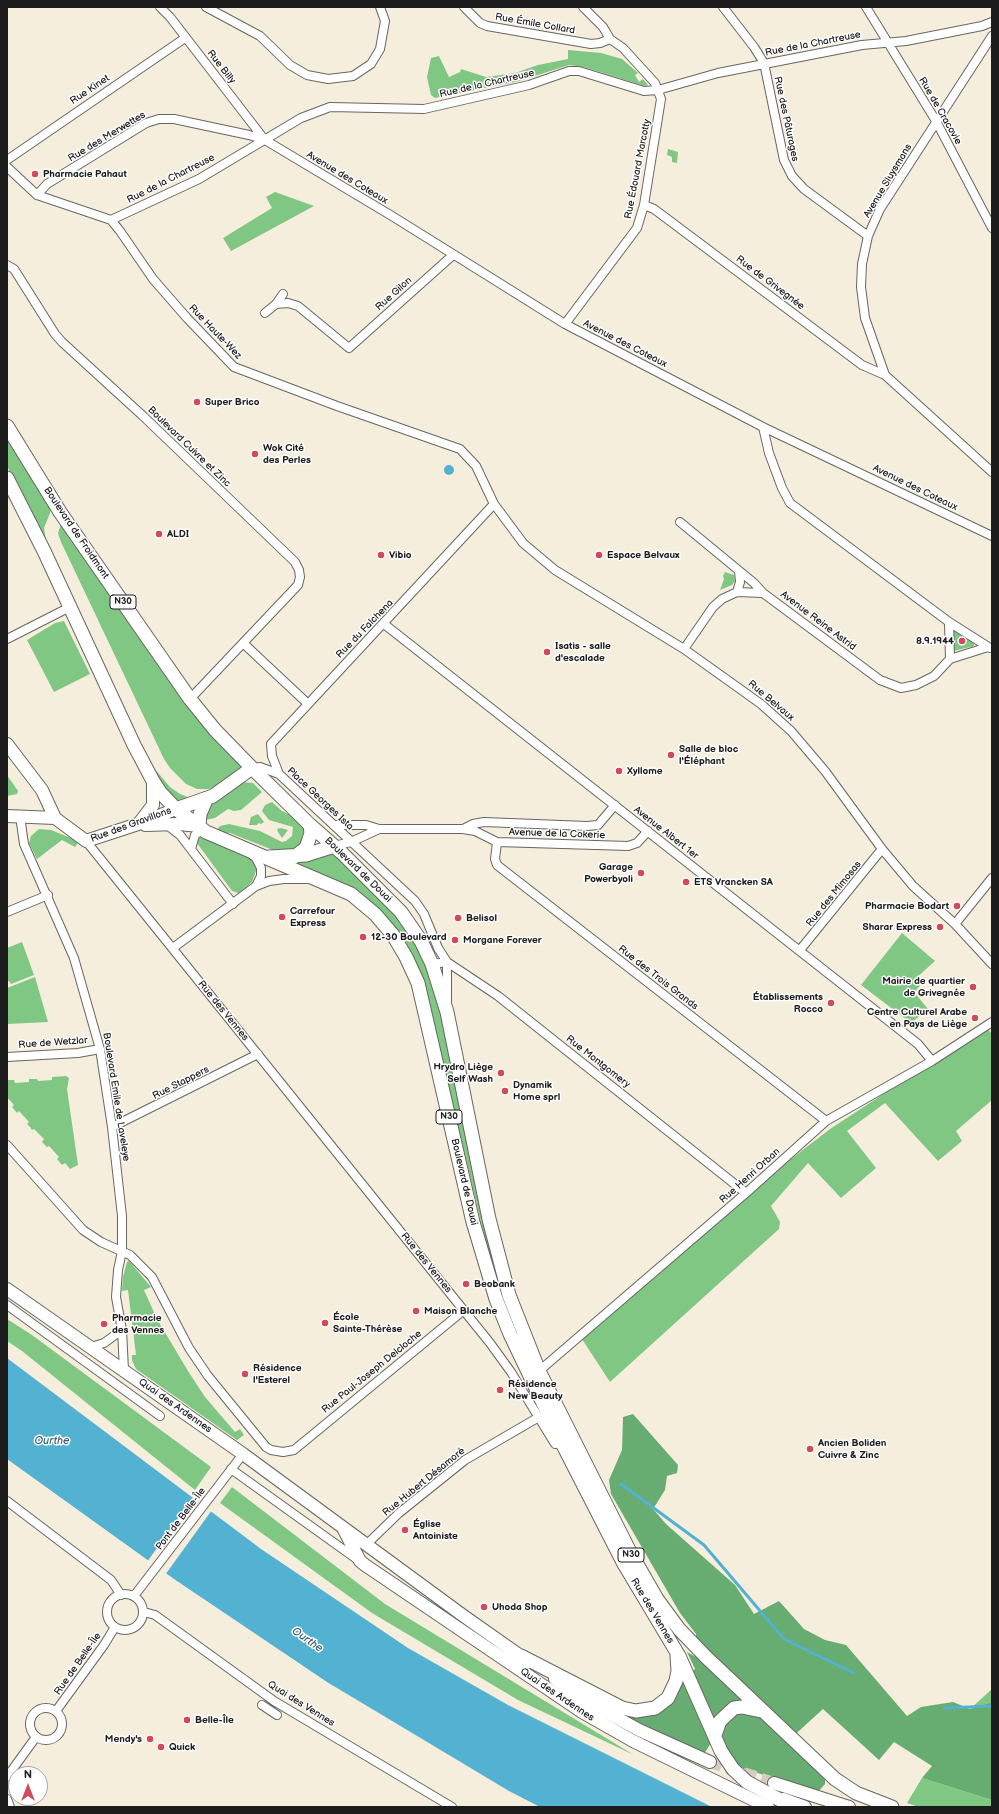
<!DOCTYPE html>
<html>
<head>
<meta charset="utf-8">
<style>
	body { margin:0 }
	#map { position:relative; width:999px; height:1814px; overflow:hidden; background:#f6eedd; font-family:"Balsamiq Sans",sans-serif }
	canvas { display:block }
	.frame { position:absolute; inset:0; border:8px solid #1c1c1c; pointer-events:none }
	.north { position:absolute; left:8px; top:1766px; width:40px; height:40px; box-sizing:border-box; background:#fff; border:1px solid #a4a4a4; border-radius:50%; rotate:0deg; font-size:11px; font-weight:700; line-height:16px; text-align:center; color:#1c1c1c }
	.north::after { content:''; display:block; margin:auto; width:14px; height:18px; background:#d1495b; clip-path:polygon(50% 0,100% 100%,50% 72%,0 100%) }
</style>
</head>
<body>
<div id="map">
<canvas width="999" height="1814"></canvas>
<div class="frame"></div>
<div class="north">N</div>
</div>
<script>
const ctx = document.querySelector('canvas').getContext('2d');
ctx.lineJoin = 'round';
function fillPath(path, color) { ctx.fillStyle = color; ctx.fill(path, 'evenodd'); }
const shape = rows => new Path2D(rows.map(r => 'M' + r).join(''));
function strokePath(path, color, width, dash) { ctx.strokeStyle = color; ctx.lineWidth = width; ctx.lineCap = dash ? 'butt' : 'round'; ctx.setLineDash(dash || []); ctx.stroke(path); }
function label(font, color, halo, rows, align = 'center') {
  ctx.font = font + ' "Balsamiq Sans",sans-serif'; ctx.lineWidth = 3; ctx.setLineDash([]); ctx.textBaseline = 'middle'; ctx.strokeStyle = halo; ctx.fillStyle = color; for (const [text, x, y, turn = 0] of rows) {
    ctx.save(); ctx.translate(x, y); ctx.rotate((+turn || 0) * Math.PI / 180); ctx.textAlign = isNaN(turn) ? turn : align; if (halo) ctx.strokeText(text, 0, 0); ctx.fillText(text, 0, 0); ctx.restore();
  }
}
const green = shape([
	[568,50,601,53,622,59,638,73,635,75,639,82,643,79,648,85,645,86,584,67,569,65,516,82,444,96,435,98,431,95,427,77,431,58,439,56,449,77,460,72,461,69,486,77,515,73,538,65,568,59],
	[668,149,678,152,677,163,672,162,672,157,667,155],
	[275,192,314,206,231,251,223,238,272,208,266,197],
	[7,439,51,506,50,513,44,528,46,541,7,466],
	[61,524,242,766,224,782,209,789,197,789,186,784,170,768,164,759,61,542,58,533],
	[725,572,734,575,735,581,732,585,720,590,724,579,723,576],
	[64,621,90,674,54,692,27,640,55,623],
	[957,630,974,641,974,646,954,651,953,631],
	[154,768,170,787,180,794,193,799,177,803,152,769],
	[7,775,18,791,17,794,7,796],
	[242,782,253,783,262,792,241,810,234,811,228,809,215,818,205,820,209,803],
	[272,802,282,811,298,819,305,828,304,839,297,849,278,852,230,833,215,832,220,826,229,824,260,831,282,842,286,841,292,836,293,827,269,820,262,811,265,805],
	[258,814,264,822,261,824,259,823,257,825,249,825,251,817],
	[281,828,288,830,282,838,278,832,277,829],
	[39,829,51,830,71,838,78,843,75,847,62,840,37,859,29,843,31,836],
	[202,837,251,859,257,868,252,882,239,893,232,891,197,843,198,838],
	[334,851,404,921,434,979,518,1329,512,1328,492,1268,429,1004,410,951,397,930,366,898,347,885,296,866,291,862],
	[902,933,935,961,915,979,920,986,914,992,928,1009,911,1023,861,985],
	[22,942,34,975,11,984,9,981,7,982,7,948],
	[35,977,48,1022,7,1024,7,988],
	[986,1027,992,1034,992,1100,956,1131,962,1141,938,1161,885,1103,847,1131,876,1168,841,1198,808,1163,771,1206,780,1222,779,1229,610,1382,580,1336,747,1193,830,1129],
	[66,1076,69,1078,67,1089,78,1165,70,1169,65,1163,62,1165,57,1159,59,1157,49,1146,47,1147,42,1142,44,1139,34,1129,32,1130,30,1127,27,1124,29,1122,19,1111,17,1113,12,1107,14,1105,7,1097,7,1080,14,1080,15,1083,29,1082,29,1079,37,1079,38,1081,52,1080,52,1077],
	[129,1261,151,1287,144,1290,157,1319,188,1371,205,1397,235,1432,240,1429,244,1435,237,1440,136,1369,132,1360,132,1355,136,1355,128,1290,122,1291,123,1277,127,1262],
	[7,1319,32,1335,211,1467,195,1490,22,1351,7,1341],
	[232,1487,385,1604,634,1755,518,1700,372,1613,220,1503],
	[992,1689,992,1702,970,1709],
	[922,1778,992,1800,992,1807,919,1807,907,1803]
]);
const forest = shape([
	[633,1414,678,1465,677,1473,667,1476,665,1490,653,1509,666,1524,735,1585,754,1614,779,1601,804,1629,825,1640,846,1645,907,1716,921,1707,953,1702,970,1709,992,1702,992,1800,922,1778,932,1766,894,1742,879,1760,823,1709,788,1741,825,1776,825,1784,817,1793,737,1766,716,1735,704,1754,616,1711,673,1701,677,1695,684,1675,686,1677,695,1669,687,1652,696,1657,696,1634,680,1613,611,1494,609,1480,622,1450,623,1417]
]);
const water = shape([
	'444 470a5 5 0 1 1 10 0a5 5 0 1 1-10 0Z',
	[7,1358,261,1549,408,1648,508,1705,712,1807,540,1807,509,1791,327,1682,174,1579,7,1459]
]);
const pier = shape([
	[194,1496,212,1510,165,1575,147,1562]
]);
const stream = shape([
	[621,1484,704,1545,784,1639,854,1673],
	[945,1708,992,1706]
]);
const secondaryTunnel = shape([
	[710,1762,774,1783]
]);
const street = shape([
	[160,7,170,17,264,139],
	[206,7,260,36,290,65,307,75,328,79,353,76,371,64,380,49,385,21,380,7],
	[464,7,480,23,487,26,591,44,600,43,610,39],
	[723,7,754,47,764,63,784,160,792,176,804,189,868,236],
	[866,7,936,121,992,228],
	[992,36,880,209,868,236,862,264,861,287,865,318,885,375,992,472],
	[7,160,185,38],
	[7,167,37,195,111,220,120,231,153,279,187,318,234,367,337,406,460,449,476,466,494,504,523,543,555,570,684,649,761,704,791,731,825,771,882,849,913,886,955,924,992,964],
	[37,195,47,184,146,123,159,119,174,119,249,135,265,140,392,216,565,324,763,427,992,536],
	[644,205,654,209,862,365,885,375],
	[111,220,199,179,301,118,330,107,424,109,529,85,569,71,579,71,644,91,658,90,718,73,862,45,906,41,982,26,992,22],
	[7,265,14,269,55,334,62,342,143,416,295,562,299,570,300,577,298,585,190,699],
	[276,304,283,294],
	[265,313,276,304,288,303,298,306,349,348,453,255],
	[565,324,637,228,644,205,661,99,655,83,623,48,610,39,603,27,583,7],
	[763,427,769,453,782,488,790,503,949,622,990,648],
	[680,522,754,583,763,593],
	[737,592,740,582,739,571],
	[949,622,950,659],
	[384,624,918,1044,932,1061],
	[7,639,70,607],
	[243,643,307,703],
	[684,649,713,607,722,599,737,592,763,593,880,680,901,688,916,685,934,676,950,659,988,647],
	[252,768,260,767,279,774,415,901,424,914,438,948,447,962,447,1001],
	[279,774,272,756,271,744,494,504],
	[20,816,24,844,74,958,100,1049,112,1127,122,1216,122,1251,118,1270,116,1297,122,1330,124,1370],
	[166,824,180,835,233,904],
	[334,825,366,825,379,829,463,829,475,831,497,842,628,846,637,843,648,831],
	[463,829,473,824,484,822,587,826,598,825,615,805],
	[86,841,490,1343,511,1372,555,1444,562,1443],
	[497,842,495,859,497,865,826,1121],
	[334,846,351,842,379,829],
	[191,849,195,835,199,832,206,832],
	[256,886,269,881,284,879,310,879],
	[7,912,48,895],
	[955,924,992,878],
	[173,948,256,886,261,876,261,868,256,858,251,854],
	[800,950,882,849],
	[432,964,447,962,498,996,746,1193],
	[7,1057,78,1053,100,1049],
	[112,1127,258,1054],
	[7,1145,83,1230,101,1242,130,1255,152,1277,189,1348,208,1376,266,1447,271,1450,283,1452,294,1450,464,1310],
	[7,1305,160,1416],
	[91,1347,104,1343,122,1330],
	[539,1371,746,1193,826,1121,932,1061,992,1022],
	[231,1469,358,1560],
	[7,1501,111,1580,121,1595],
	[367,1544,399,1513,465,1460,539,1417],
	'107 1612a18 18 0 1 1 36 0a18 18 0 1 1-36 0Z',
	[134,1596,243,1454],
	[144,1612,155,1615,274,1701,452,1807],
	[262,1705,277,1715],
	'30 1724a16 16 0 1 1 32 0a16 16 0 1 1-32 0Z',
	[56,1711,104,1645,115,1627],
	[7,1777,36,1737],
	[7,1799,10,1807]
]);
const secondary = shape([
	[7,744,42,790,55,818,86,841,138,824,176,809],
	[7,816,55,818],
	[140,822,153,805,153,781],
	[145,825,179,824,199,826],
	[7,1289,243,1454,465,1617,529,1662],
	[343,1528,360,1561,365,1565,582,1712,633,1741,768,1807],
	[555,1679,590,1703,639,1730,710,1762],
	[774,1783,849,1807],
	[783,1799,805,1807]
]);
const primary = shape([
	[7,426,60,512,190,699,215,730,252,768,310,825,342,853,401,912,421,941,432,964,447,1012,489,1219,509,1295,539,1371,630,1552,657,1599,679,1629,706,1657,835,1779,856,1793,892,1807],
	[7,478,44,551,134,745,153,781,160,792,176,809,206,832,351,894,375,914,393,935,406,957,418,983,473,1222,496,1299,510,1334,562,1443,624,1564,679,1656,721,1751,733,1769,747,1782,793,1807],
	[176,809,213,796,252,768],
	[199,826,200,814,207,798],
	[269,857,306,855,334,846],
	[294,857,306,848,311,833,310,825],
	[521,1656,622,1708,636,1711,655,1708,668,1698,676,1681,678,1671,677,1656],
	[715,1735,720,1721,734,1708,742,1707,761,1711]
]);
const markers = [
	[35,174,4,"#d1495b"],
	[197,402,4,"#d1495b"],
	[255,454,4,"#d1495b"],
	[159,534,4,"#d1495b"],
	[381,555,4,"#d1495b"],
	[599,555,4,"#d1495b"],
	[962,641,4,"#d1495b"],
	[547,652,4,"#d1495b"],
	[671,755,4,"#d1495b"],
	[619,771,4,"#d1495b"],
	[641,873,4,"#d1495b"],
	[686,882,4,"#d1495b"],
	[957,906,4,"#d1495b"],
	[282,917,4,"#d1495b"],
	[458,918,4,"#d1495b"],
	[940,927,4,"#d1495b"],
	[363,937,4,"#d1495b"],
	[455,940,4,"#d1495b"],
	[973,987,4,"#d1495b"],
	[831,1003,4,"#d1495b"],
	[975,1018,4,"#d1495b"],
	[501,1073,4,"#d1495b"],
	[505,1091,4,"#d1495b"],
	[466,1284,4,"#d1495b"],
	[416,1311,4,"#d1495b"],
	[325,1323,4,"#d1495b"],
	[104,1324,4,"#d1495b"],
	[245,1374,4,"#d1495b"],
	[500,1390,4,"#d1495b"],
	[810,1449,4,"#d1495b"],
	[405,1530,4,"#d1495b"],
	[484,1607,4,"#d1495b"],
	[187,1720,4,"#d1495b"],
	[150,1739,4,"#d1495b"],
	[161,1747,4,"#d1495b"]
];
const shields = [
	[123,602,26],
	[449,1117,26],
	[631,1555,26]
];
const shieldNames = [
	["N30",123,602],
	["N30",449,1117],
	["N30",631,1555]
];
const streetNames = [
	["Rue Émile Collard",535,24,10],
	["Rue de la Chartreuse",813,44,-11],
	["Rue Billy",221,67,52],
	["Rue de la Chartreuse",487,84,-13],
	["Rue Kinet",90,90,-34],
	["Rue de Cracovie",940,111,60],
	["Rue des Pâturages",786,119,78],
	["Rue des Merwettes",107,137,-31],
	["Rue Édouard Marcotty",638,169,-79],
	["Avenue des Coteaux",347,178,31],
	["Rue de la Chartreuse",171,179,-27],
	["Avenue Sluysmans",888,181,-59],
	["Rue de Grivegnée",770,283,37],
	["Rue Gilon",394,294,-42],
	["Rue Haute-Wez",215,332,46],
	["Avenue des Coteaux",625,344,27],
	["Boulevard Cuivre et Zinc",189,447,44],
	["Avenue des Coteaux",915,488,26],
	["Boulevard de Froidmont",76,533,56],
	["Avenue Reine Astrid",818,621,37],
	["Rue du Falchena",365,629,-46],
	["Rue Belvaux",771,701,40],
	["Place Georges Ista",320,799,43],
	["Rue des Gravillons",131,825,-20],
	["Avenue Albert 1er",666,833,38],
	["Avenue de la Cokerie",557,834,2],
	["Boulevard de Douai",358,870,44],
	["Rue des Mimosas",834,894,-51],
	["Rue des Trois Grands",658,978,38],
	["Rue des Vennes",223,1011,51],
	["Rue de Wetzlar",53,1043,-4],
	["Rue Montgomery",598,1062,38],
	["Rue Stappers",181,1083,-27],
	["Boulevard Emile de Laveleye",116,1097,81],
	["Rue Henri Orban",750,1176,-42],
	["Boulevard de Douai",464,1182,77],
	["Rue des Vennes",426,1263,51],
	["Rue Paul-Joseph Delcloche",372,1372,-39],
	["Quai des Ardennes",175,1406,35],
	["Rue Hubert Désamoré",424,1482,-39],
	["Pont de Belle-Île",181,1519,-53],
	["Rue des Vennes",652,1611,59],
	["Rue de Belle-Île",78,1664,-55],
	["Quai des Ardennes",557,1695,34],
	["Quai des Vennes",301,1704,32]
];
const poiNames = [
	["Pharmacie Pahaut",43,174],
	["Super Brico",205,402],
	["Wok Cité",263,448],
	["des Perles",263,460],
	["ALDI",167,534],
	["Vibio",389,555],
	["Espace Belvaux",607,555],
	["8.9.1944",954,641,"right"],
	["Isatis - salle",555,646],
	["d'escalade",555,658],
	["Salle de bloc",679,749],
	["l'Éléphant",679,761],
	["Xyllome",627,771],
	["Garage",633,867,"right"],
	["Powerbyoli",633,879,"right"],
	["ETS Vrancken SA",694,882],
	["Pharmacie Bodart",949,906,"right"],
	["Carrefour",290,911],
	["Express",290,923],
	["Belisol",466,918],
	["Sharar Express",932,927,"right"],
	["12-30 Boulevard",371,937],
	["Morgane Forever",463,940],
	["Mairie de quartier",965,981,"right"],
	["de Grivegnée",965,993,"right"],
	["Établissements",823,997,"right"],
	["Rocco",823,1009,"right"],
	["Centre Culturel Arabe",967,1012,"right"],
	["en Pays de Liège",967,1024,"right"],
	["Hrydro Liège",493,1067,"right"],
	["Self Wash",493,1079,"right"],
	["Dynamik",513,1085],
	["Home sprl",513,1097],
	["Beobank",474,1284],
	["Maison Blanche",424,1311],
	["École",333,1317],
	["Sainte-Thérèse",333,1329],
	["Pharmacie",112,1318],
	["des Vennes",112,1330],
	["Résidence",253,1368],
	["l'Esterel",253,1380],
	["Résidence",508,1384],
	["New Beauty",508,1396],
	["Ancien Boliden",818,1443],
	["Cuivre & Zinc",818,1455],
	["Église",413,1524],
	["Antoiniste",413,1536],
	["Uhoda Shop",492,1607],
	["Belle-Île",195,1720],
	["Mendy's",142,1739,"right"],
	["Quick",169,1747]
];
const waterNames = [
	["Ourthe",52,1441],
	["Ourthe",307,1640,35]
];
fillPath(green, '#7fc783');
fillPath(forest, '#67ac71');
fillPath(water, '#53b1d2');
fillPath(pier, '#f6eedd');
strokePath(stream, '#53b1d2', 3);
strokePath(secondaryTunnel, '#d5cec0', 12, [12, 6]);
strokePath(street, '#686660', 10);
strokePath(secondary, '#686660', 14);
strokePath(primary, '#686660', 15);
strokePath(street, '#fff', 8);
strokePath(secondary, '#fff', 12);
strokePath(primary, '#fff', 13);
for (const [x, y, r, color] of markers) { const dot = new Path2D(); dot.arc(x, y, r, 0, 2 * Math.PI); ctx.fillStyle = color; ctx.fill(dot); strokePath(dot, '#fff', 1.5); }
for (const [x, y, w] of shields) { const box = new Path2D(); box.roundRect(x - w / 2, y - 7, w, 14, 3); ctx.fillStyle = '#fff'; ctx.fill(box); strokePath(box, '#1c1c1c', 1); }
label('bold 9px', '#1c1c1c', null, shieldNames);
label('10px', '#1c1c1c', '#fff', streetNames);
label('bold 10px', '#1c1c1c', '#fff', poiNames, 'left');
label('italic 11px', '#355f6e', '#fff', waterNames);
</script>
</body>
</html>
